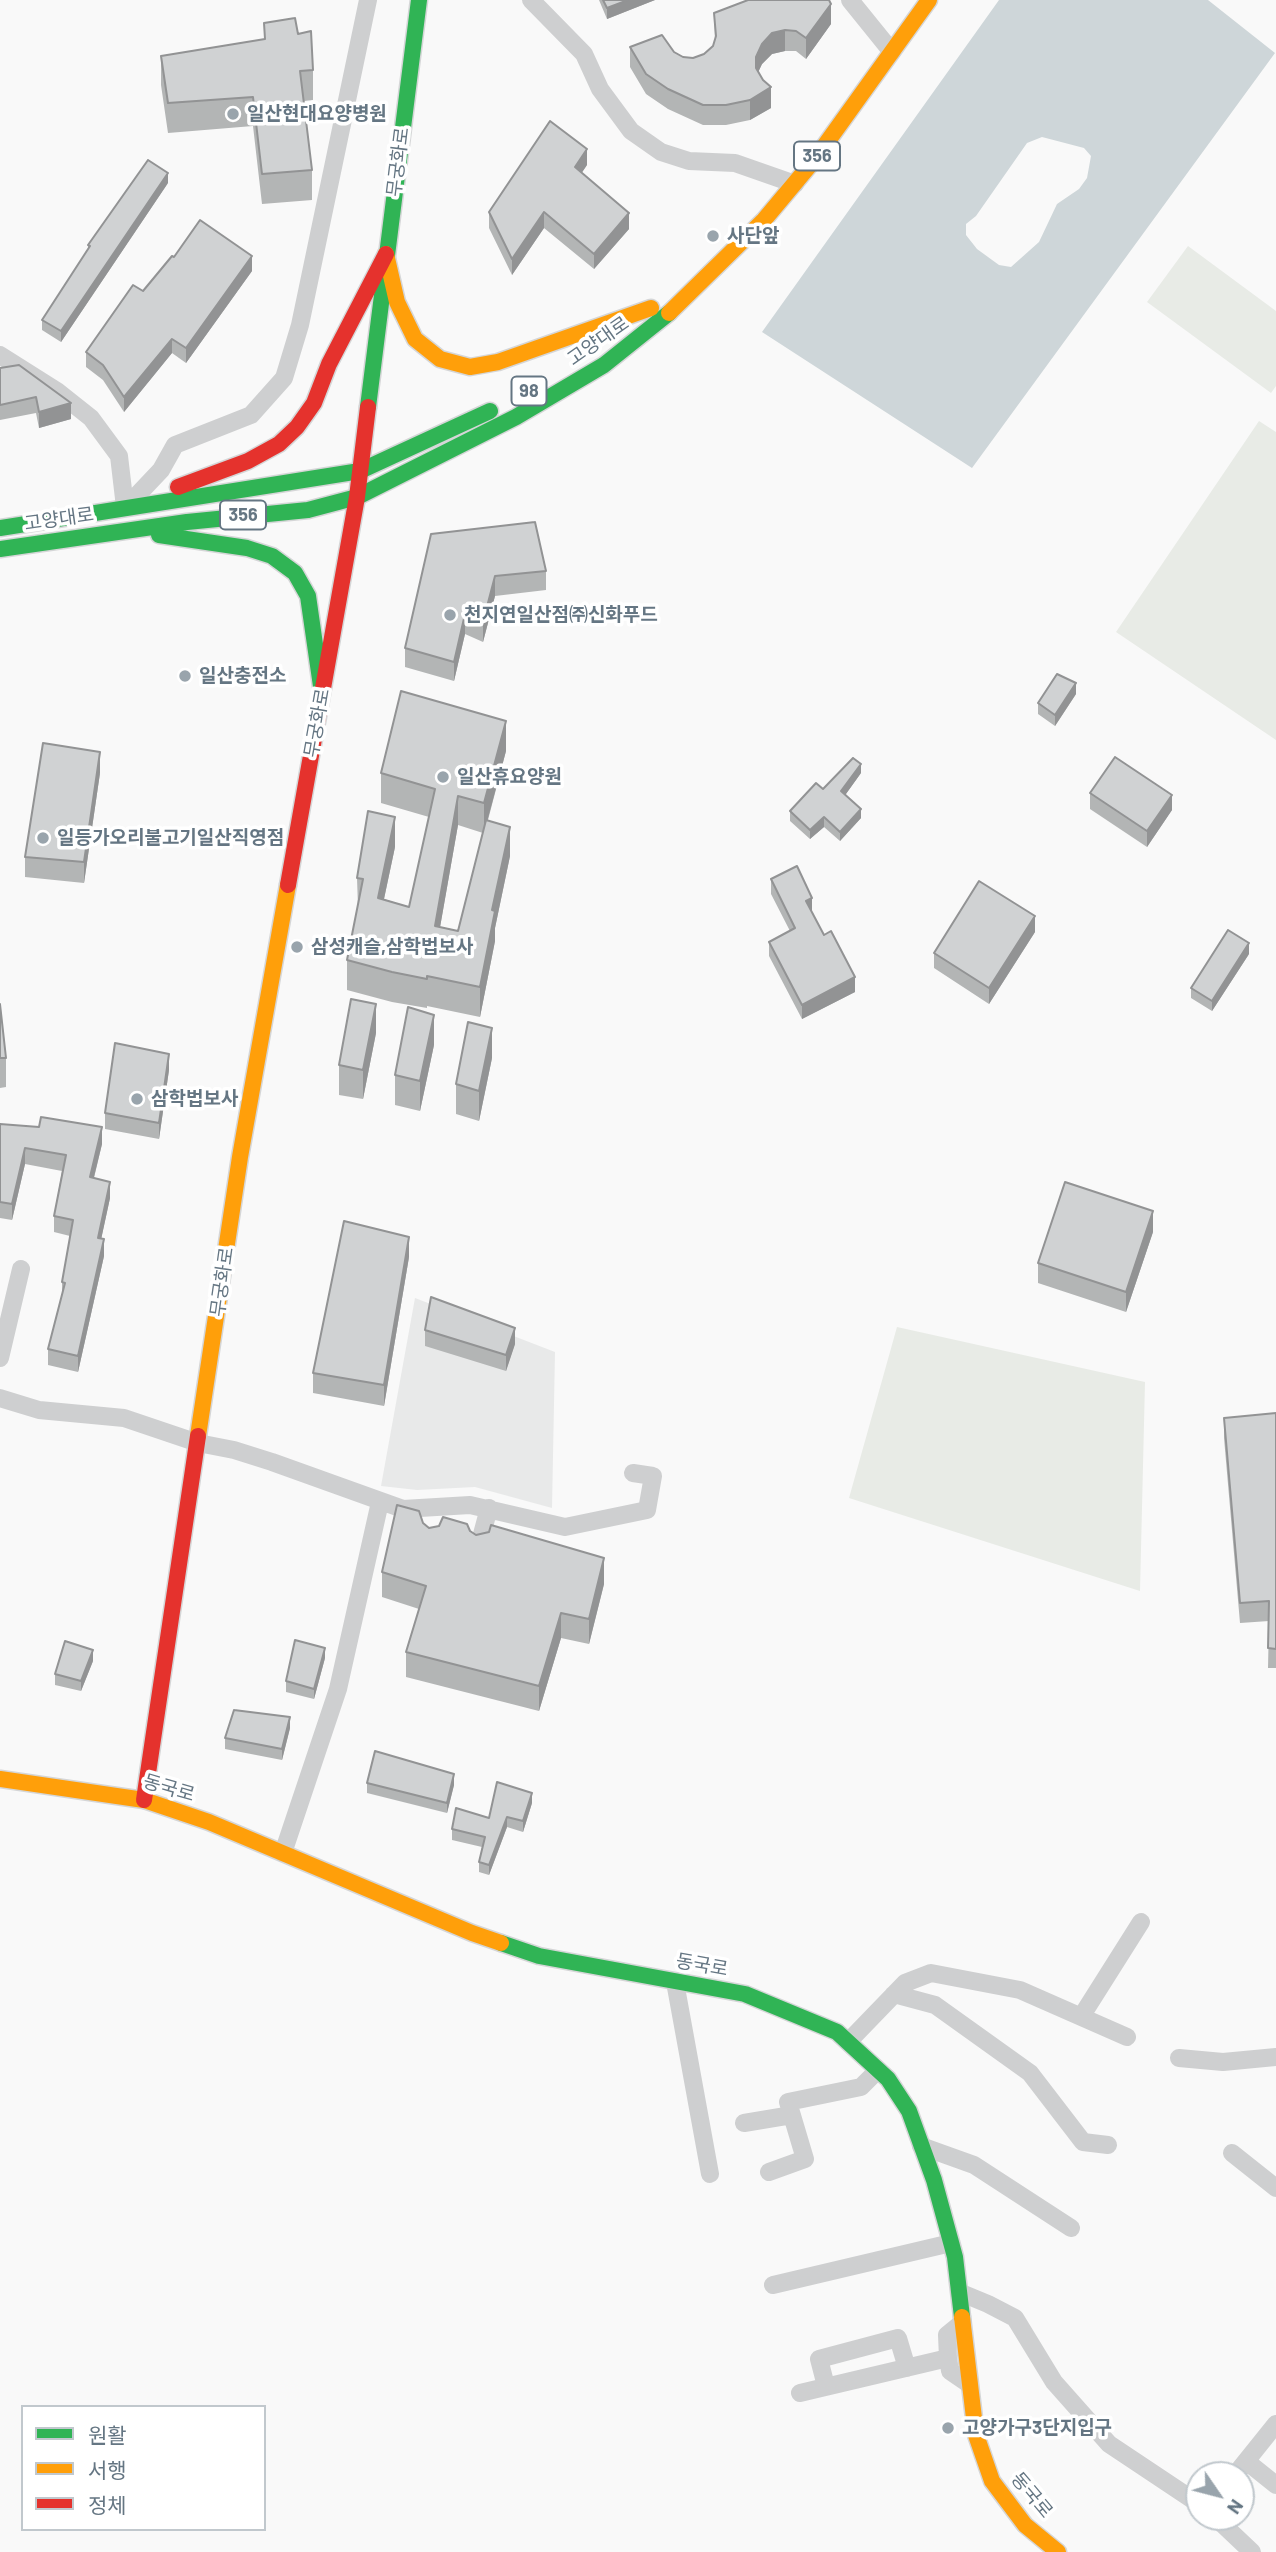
<!DOCTYPE html>
<html>
<head>
<meta charset="utf-8">
<style>
	body { margin:0 }
	#map { position:relative; width:1276px; height:2552px; overflow:hidden; background:#f9f9f9; font-family:Barlow,"Noto Sans KR",sans-serif }
	canvas { display:block }
	.legend { position:absolute; left:21px; top:2405px; width:245px; height:126px; box-sizing:border-box; background:#fff; border:2px solid #c1c8cd; margin:0; padding:9px 12px; list-style:none; font-size:21px; color:#657683 }
	.legend li { display:flex; align-items:center; gap:14px; height:35px }
	.legend b { width:35px; border:2px solid #c1c8cd }
	.north { position:absolute; left:1185px; top:2461px; width:70px; height:70px; box-sizing:border-box; background:#fff; border:2px solid #c1c8cd; border-radius:50%; rotate:125deg; font-size:19px; font-weight:700; line-height:28px; text-align:center; color:#657683 }
	.north::after { content:''; display:block; margin:auto; width:24px; height:32px; background:#99a4ac; clip-path:polygon(50% 0,100% 100%,50% 72%,0 100%) }
</style>
</head>
<body>
<div id="map">
<canvas width="1276" height="2552"></canvas>
<ul class="legend">
<li><b style="height:9px;background:#30b455"></b>원활</li>
<li><b style="height:9px;background:#ff9f0a"></b>서행</li>
<li><b style="height:9px;background:#e5322d"></b>정체</li>
</ul>
<div class="north">N</div>
</div>
<script>
const ctx = document.querySelector('canvas').getContext('2d');
ctx.lineJoin = 'round';
function fillPath(path, color) { ctx.fillStyle = color; ctx.fill(path, 'evenodd'); }
const shape = rows => new Path2D(rows.map(r => 'M' + r).join(''));
function strokePath(path, color, width, dash) { ctx.strokeStyle = color; ctx.lineWidth = width; ctx.lineCap = dash ? 'butt' : 'round'; ctx.setLineDash(dash || []); ctx.stroke(path); }
function label(font, color, halo, rows, align = 'center') {
  ctx.font = font + ' Barlow,"Noto Sans KR",sans-serif'; ctx.lineWidth = 7; ctx.setLineDash([]); ctx.textBaseline = 'middle'; ctx.strokeStyle = halo; ctx.fillStyle = color; for (const [text, x, y, turn = 0] of rows) {
    ctx.save(); ctx.translate(x, y); ctx.rotate((+turn || 0) * Math.PI / 180); ctx.textAlign = isNaN(turn) ? turn : align; if (halo) ctx.strokeText(text, 0, 0); ctx.fillText(text, 0, 0); ctx.restore();
  }
}
const built = shape([
	[415,1298,555,1352,552,1508,475,1487,417,1490,381,1486]
]);
const green = shape([
	[1188,246,1276,311,1276,386,1271,393,1147,302],
	[1259,421,1276,432,1276,740,1116,632],
	[897,1327,1145,1382,1140,1591,849,1498]
]);
const water = shape([
	[999,0,1208,0,1275,53,972,468,762,332],
	[1042,137,1084,148,1091,156,1087,178,1079,189,1057,204,1039,242,1011,267,999,265,977,249,966,235,966,224,976,216,1027,143]
]);
const street = shape([
	[531,0,584,54,600,89,631,131,661,152,689,161,735,163,795,184],
	[850,0,892,52],
	[0,355,57,391,91,418,119,456,125,507],
	[126,507,161,470,175,445,251,415,284,378,300,325,368,0],
	[0,1358,21,1269],
	[0,1398,39,1410,124,1418,198,1443,234,1450,272,1462,403,1509,470,1505,565,1527,647,1510,653,1476,633,1473],
	[478,1549,489,1508],
	[283,1853,338,1689,380,1502],
	[675,1982,710,2174],
	[894,1994,935,2005,1030,2073,1083,2142,1108,2145],
	[1081,2017,1141,1922],
	[848,2042,905,1983,931,1973,1020,1990,1127,2037],
	[1179,2058,1223,2062,1276,2057],
	[744,2123,792,2115],
	[921,2146,974,2165,1071,2228],
	[1232,2153,1276,2188],
	[769,2172,805,2159,788,2102,861,2087,878,2070],
	[773,2285,951,2243],
	[959,2292,988,2304,1015,2318,1054,2382,1109,2444,1199,2504],
	[963,2322,947,2335,948,2358,950,2371,969,2384],
	[826,2386,819,2359,898,2338,907,2368],
	[800,2393,948,2358],
	[1246,2461,1276,2485],
	[1235,2475,1276,2424],
	[1215,2517,1252,2552]
]);
const fast = shape([
	[368,407,419,0],
	[0,528,360,471,490,411],
	[159,535,247,548,272,556,295,573,308,596,322,693],
	[0,549,187,522,308,510,357,497,516,417,604,365,669,313],
	[501,1943,539,1956,745,1994,837,2032,888,2079,909,2111,934,2180,955,2257,962,2317]
]);
const slow = shape([
	[386,254,397,302,415,339,440,359,470,367,498,362,651,308],
	[669,313,764,220,815,159,929,0],
	[198,1436,240,1157,288,885],
	[0,1779,144,1800,209,1822,472,1933,501,1943],
	[962,2317,976,2435,992,2481,1025,2525,1058,2552]
]);
const jam = shape([
	[178,487,248,461,279,444,297,427,314,403,329,364,386,254],
	[288,885,357,497,368,407],
	[144,1800,198,1436]
]);
const wall = shape([
	[599,0,655,0,607,19],
	[714,13,831,24,806,59,796,51,785,51,772,54,762,64,758,72,771,108,750,120,726,125,703,125,668,109,646,94,630,67,630,47,674,52,683,57,693,58,704,54,713,46,715,41],
	[264,23,298,34,313,70,313,100,304,101,312,170,312,200,262,204,253,126,168,133,161,85,161,56,264,39],
	[587,165,581,173,629,229,594,269,544,228,512,275,489,228,489,212],
	[168,183,61,342,42,330,42,320,88,249,88,245],
	[174,257,252,271,186,363,172,353,124,412,103,380,86,367,86,352],
	[0,368,71,419,39,428,36,413,0,420],
	[431,534,546,571,546,590,495,596,483,642,465,634,454,681,405,667,405,648],
	[1076,694,1055,726,1038,714,1038,703],
	[506,751,488,820,510,856,495,928,495,941,480,1017,427,1006,427,1008,392,1002,347,990,347,960,358,907,357,878,395,847,384,899,409,907,429,817,381,803,381,773],
	[458,825,483,833,458,931,440,927],
	[100,773,84,883,25,877,25,857],
	[861,773,845,795,861,818,840,841,824,827,810,839,790,821,790,811,823,789],
	[1090,793,1172,810,1147,847,1090,809],
	[771,879,812,912,855,992,802,1019,769,956,769,942,790,931,771,894],
	[1035,932,989,1004,934,968,934,953],
	[1249,954,1212,1011,1191,998,1191,988],
	[0,1004,6,1058,6,1087,0,1088],
	[376,1033,363,1099,339,1095,339,1065],
	[434,1045,420,1111,395,1105,395,1075],
	[492,1058,479,1121,456,1114,456,1084],
	[169,1070,159,1139,105,1129,105,1113],
	[0,1124,102,1144,94,1178,110,1198,101,1239,104,1256,78,1372,48,1365,48,1349,62,1294,62,1282,70,1236,54,1232,54,1216,62,1171,25,1164,12,1220,0,1218],
	[1153,1232,1126,1312,1038,1283,1038,1263],
	[409,1257,384,1406,313,1393,313,1373],
	[425,1330,515,1344,506,1371,425,1346],
	[1276,1413,1276,1668,1268,1668,1269,1621,1240,1623,1224,1438,1224,1418],
	[423,1523,429,1528,470,1531,476,1535,489,1532,604,1584,589,1644,561,1638,539,1711,406,1677,406,1652,419,1609,382,1597,382,1572],
	[325,1658,314,1699,286,1692,286,1681],
	[93,1661,81,1691,55,1685,55,1674],
	[290,1728,282,1760,225,1749,225,1738],
	[367,1783,454,1785,447,1813,367,1793],
	[532,1803,523,1832,507,1827,489,1875,479,1872,479,1862,482,1847,452,1840,452,1829]
]);
const shadedWall = shape([
	[628,0,655,0,607,19,607,8],
	[831,4,831,24,806,59,806,38],
	[785,30,785,51,772,54,762,64,756,77,756,57,762,44,772,33],
	[771,87,771,108,750,120,750,100],
	[587,149,587,165,575,183,575,167],
	[168,173,168,183,61,342,61,331],
	[544,212,544,228,512,275,512,259],
	[629,213,629,229,594,269,594,254],
	[252,256,252,271,186,363,186,348],
	[172,339,172,353,124,412,124,397],
	[71,403,71,419,39,428,39,412],
	[495,576,495,596,483,642,483,622],
	[465,614,465,634,454,681,454,662],
	[1076,683,1076,694,1055,726,1055,715],
	[506,721,506,751,484,833,484,803],
	[100,752,100,773,84,883,84,862],
	[861,764,861,773,841,801,841,791],
	[1172,795,1172,810,1147,847,1147,831],
	[458,796,458,825,435,956,435,926],
	[861,809,861,818,840,841,840,832],
	[395,817,395,847,378,927,378,898],
	[824,817,824,827,810,839,810,830],
	[510,827,510,856,495,928,495,941,480,1017,480,987,492,910],
	[812,898,812,912,806,901],
	[1035,916,1035,932,989,1004,989,988],
	[1249,943,1249,954,1212,1011,1212,1001],
	[855,977,855,992,802,1019,802,1005],
	[376,1004,376,1033,363,1099,363,1070],
	[434,1015,434,1045,420,1111,420,1081],
	[492,1028,492,1058,479,1121,479,1091],
	[169,1054,169,1070,159,1139,159,1123],
	[102,1127,102,1144,90,1193,90,1177],
	[25,1148,25,1164,12,1220,12,1204],
	[110,1182,110,1198,98,1254,98,1238],
	[1153,1211,1153,1232,1126,1312,1126,1292],
	[409,1237,409,1257,384,1406,384,1385],
	[104,1239,104,1256,78,1372,78,1356],
	[515,1328,515,1344,506,1371,506,1355],
	[604,1558,604,1584,589,1644,589,1619],
	[561,1613,561,1638,539,1711,539,1686],
	[325,1648,325,1658,314,1699,314,1689],
	[93,1650,93,1661,81,1691,81,1681],
	[290,1717,290,1728,282,1760,282,1749],
	[454,1774,454,1785,447,1813,447,1803],
	[532,1793,532,1803,523,1832,523,1821],
	[507,1817,507,1827,489,1875,489,1865]
]);
const building = shape([
	[603,0,628,0,607,8,603,0],
	[748,0,829,0,831,4,806,38,796,31,785,30,772,33,762,44,756,57,756,68,763,80,771,87,750,100,726,105,703,105,668,89,646,74,630,47,662,35,674,52,683,57,693,58,704,54,713,46,716,36,714,13,748,0],
	[295,18,298,34,311,31,313,70,300,71,312,170,262,174,253,97,168,103,161,56,265,39,264,23,295,18],
	[550,121,587,149,575,167,629,213,594,254,544,212,512,259,489,212,550,121],
	[148,160,168,173,61,331,42,320,90,246,88,245,148,160],
	[200,220,252,256,186,348,172,339,124,397,103,365,86,352,133,285,143,291,172,256,174,257,200,220],
	[19,365,71,403,39,412,36,397,0,405,0,368,19,365],
	[535,522,546,571,495,576,483,622,465,614,454,662,405,648,431,534,535,522],
	[1057,674,1076,683,1055,715,1038,703,1057,674],
	[401,691,506,721,484,803,458,796,435,926,458,931,486,820,510,827,492,910,495,911,480,987,427,976,427,979,392,972,347,960,363,879,357,878,368,811,395,817,378,898,409,907,435,789,381,773,401,691],
	[43,743,100,752,84,862,25,857,43,743],
	[1115,757,1172,795,1147,831,1090,793,1115,757],
	[853,758,861,764,841,791,861,809,840,832,824,817,810,830,790,811,816,783,823,789,853,758],
	[797,866,812,898,806,901,824,935,831,931,855,977,802,1005,769,942,795,928,771,879,797,866],
	[979,881,1035,916,989,988,934,953,979,881],
	[1228,930,1249,943,1212,1001,1191,988,1228,930],
	[351,999,376,1004,363,1070,339,1065,351,999],
	[0,1004,6,1058,0,1058,0,1004],
	[408,1007,434,1015,420,1081,395,1075,408,1007],
	[468,1022,492,1028,479,1091,456,1084,468,1022],
	[115,1043,169,1054,159,1123,105,1113,115,1043],
	[41,1117,102,1127,90,1177,110,1182,98,1238,104,1239,78,1356,48,1349,65,1283,62,1282,73,1220,54,1216,66,1155,25,1148,12,1204,0,1202,0,1124,39,1127,41,1117],
	[1065,1182,1153,1211,1126,1292,1038,1263,1065,1182],
	[344,1221,409,1237,384,1385,313,1373,344,1221],
	[431,1297,515,1328,506,1355,425,1330,431,1297],
	[1276,1413,1276,1649,1268,1648,1269,1601,1240,1603,1224,1418,1276,1413],
	[397,1505,419,1511,423,1523,429,1528,439,1526,443,1517,467,1524,470,1531,476,1535,489,1532,491,1525,604,1558,589,1619,561,1613,539,1686,406,1652,426,1586,382,1572,397,1505],
	[295,1640,325,1648,314,1689,286,1681,295,1640],
	[65,1641,93,1650,81,1681,55,1674,65,1641],
	[234,1710,290,1717,282,1749,225,1738,234,1710],
	[375,1751,454,1774,447,1803,367,1783,375,1751],
	[497,1782,532,1793,523,1821,507,1817,489,1865,479,1862,485,1837,452,1829,456,1808,489,1818,497,1782]
]);
const markers = [
	[233,114,7,"#99a4ac"],
	[713,236,7,"#99a4ac"],
	[450,615,7,"#99a4ac"],
	[185,676,7,"#99a4ac"],
	[443,777,7,"#99a4ac"],
	[43,838,7,"#99a4ac"],
	[297,947,7,"#99a4ac"],
	[137,1099,7,"#99a4ac"],
	[948,2428,7,"#99a4ac"]
];
const shields = [
	[817,156,46],
	[529,391,35],
	[243,515,46]
];
const shieldNames = [
	["356",817,156],
	["98",529,391],
	["356",243,515]
];
const poiNames = [
	["일산현대요양병원",247,114],
	["사단앞",727,236],
	["천지연일산점㈜신화푸드",464,615],
	["일산충전소",199,676],
	["일산휴요양원",457,777],
	["일등가오리불고기일산직영점",57,838],
	["삼성캐슬,삼학법보사",311,947],
	["삼학법보사",151,1099],
	["고양가구3단지입구",962,2428]
];
const streetNames = [
	["무궁화로",398,162,-83],
	["고양대로",598,341,-35],
	["고양대로",59,519,-8],
	["무궁화로",317,723,-80],
	["무궁화로",222,1282,-82],
	["동국로",169,1788,16],
	["동국로",702,1965,10],
	["동국로",1032,2495,50]
];
fillPath(built, '#e8e9e9');
fillPath(green, '#e8ebe6');
fillPath(water, '#ced6d9');
strokePath(fast, '#d5d6d7', 19);
strokePath(slow, '#d5d6d7', 19);
strokePath(jam, '#d5d6d7', 19);
strokePath(street, '#cecfd0', 18);
strokePath(fast, '#30b455', 16);
strokePath(slow, '#ff9f0a', 16);
strokePath(jam, '#e5322d', 16);
fillPath(wall, '#b3b5b5');
fillPath(shadedWall, '#929394');
fillPath(building, '#d0d2d3');
strokePath(building, '#929394', 2);
for (const [x, y, r, color] of markers) { const dot = new Path2D(); dot.arc(x, y, r, 0, 2 * Math.PI); ctx.fillStyle = color; ctx.fill(dot); strokePath(dot, '#fff', 2.5); }
for (const [x, y, w] of shields) { const box = new Path2D(); box.roundRect(x - w / 2, y - 14.5, w, 29, 5); ctx.fillStyle = '#fff'; ctx.fill(box); strokePath(box, '#657683', 2); }
label('bold 18px', '#657683', null, shieldNames);
label('bold 19px', '#657683', '#fff', poiNames, 'left');
label('19px', '#657683', '#fff', streetNames);
</script>
</body>
</html>
